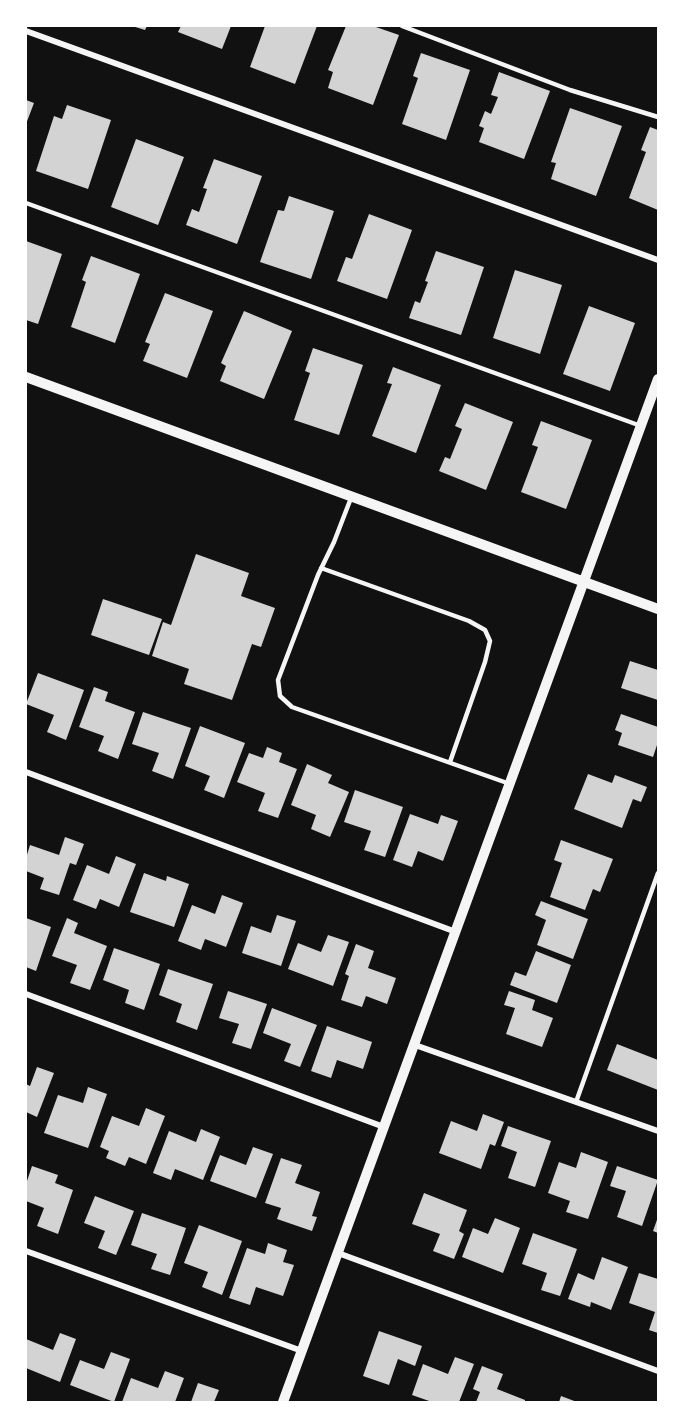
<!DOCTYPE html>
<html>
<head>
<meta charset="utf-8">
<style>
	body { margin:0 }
	#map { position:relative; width:684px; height:1428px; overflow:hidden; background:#111; font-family:"Golos Text",sans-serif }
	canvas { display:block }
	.frame { position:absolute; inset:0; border:27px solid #fff; pointer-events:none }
</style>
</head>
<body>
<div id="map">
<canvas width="684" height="1428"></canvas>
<div class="frame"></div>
</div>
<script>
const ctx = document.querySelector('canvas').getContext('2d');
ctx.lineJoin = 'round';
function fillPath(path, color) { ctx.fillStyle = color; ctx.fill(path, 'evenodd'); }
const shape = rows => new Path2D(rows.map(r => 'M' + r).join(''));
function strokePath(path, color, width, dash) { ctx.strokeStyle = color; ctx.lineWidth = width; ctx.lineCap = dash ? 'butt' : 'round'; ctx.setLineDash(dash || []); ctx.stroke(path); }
const building = shape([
	[132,26,147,26,145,30],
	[181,26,231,26,222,49,178,32],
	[265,26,317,26,295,84,250,67],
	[346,26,373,26,399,35,373,105,328,88,333,72,328,70],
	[421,53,470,70,446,140,402,124,418,78,413,76],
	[499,72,550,91,524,159,479,142,484,128,479,126,485,111,491,114,498,97,491,95],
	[26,100,34,103,26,124],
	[67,105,111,120,88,189,36,171,54,116,62,119],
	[570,108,622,126,596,196,551,179,556,163,551,162],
	[650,127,658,130,658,210,629,198,646,152,641,150],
	[136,139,184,157,158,225,111,207],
	[214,159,262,176,237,244,186,225,192,209,199,212,207,189,203,188],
	[289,196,334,211,311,279,260,262,278,210,284,211],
	[369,214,412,230,387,299,337,281,346,257,352,259],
	[26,241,62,254,38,324,26,320],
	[436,251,484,267,461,335,409,318,415,301,420,303,428,282,425,281],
	[91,256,140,274,115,343,71,327,86,282,82,280],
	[515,270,562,285,540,354,493,338],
	[165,293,213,311,187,378,143,361,150,344,145,342],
	[589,306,635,323,610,391,563,374],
	[244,311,292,331,264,399,220,381,226,366,221,363],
	[313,348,363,365,339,435,294,420,310,373,305,371],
	[393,367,441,385,416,453,372,436,392,384,387,383],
	[465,403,513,422,486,490,439,471,445,457,450,459,462,429,455,426],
	[541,421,592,440,566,509,521,492,538,447,532,445],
	[196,554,249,573,241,596,275,608,261,647,252,644,232,700,184,684,189,669,152,656,163,622,171,625],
	[103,599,162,619,149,655,91,635],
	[630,661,658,670,658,700,621,688],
	[38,673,84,690,66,740,47,732,54,715,26,704],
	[94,687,108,692,105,701,135,712,118,759,98,751,104,736,79,727],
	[143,712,191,728,173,779,152,771,159,753,132,744],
	[621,714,658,727,658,742,653,757,618,745,622,733,615,730],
	[200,726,245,743,224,798,204,790,210,776,185,766],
	[267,747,282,753,279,762,297,769,278,818,258,811,265,793,237,782,249,753,263,758],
	[307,764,332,775,328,783,349,792,330,837,311,829,316,815,291,805],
	[588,774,612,783,615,775,647,787,641,802,633,799,622,828,574,809],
	[355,790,403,807,385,857,364,850,371,831,344,822],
	[410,814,438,824,441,815,458,821,443,861,418,851,412,867,393,860],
	[65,837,84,844,76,865,70,863,59,895,40,889,44,878,26,871,26,858,30,845,59,855],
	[561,840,613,859,600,892,593,889,585,910,550,897,562,863,554,860],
	[116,856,136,864,119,907,100,899,96,909,73,900,87,865,109,874],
	[144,873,166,881,167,876,189,884,174,927,130,912],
	[222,895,243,903,226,947,205,939,201,950,178,941,192,905,215,914],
	[541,901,588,919,573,959,537,945,546,920,535,915],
	[277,915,296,921,281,966,242,953,251,926,271,933],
	[26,918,51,927,36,971,26,967],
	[67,918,78,923,74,933,107,946,90,990,70,983,77,965,52,956],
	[328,935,349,942,333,986,288,969,298,943,321,952],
	[356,944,374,951,368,968,396,978,387,1004,366,996,362,1007,341,1000,349,976,345,974],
	[114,948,160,964,144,1010,125,1003,129,990,103,980],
	[536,951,571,965,557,1003,510,985,515,972,526,976],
	[168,969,213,984,197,1030,176,1022,182,1004,159,995],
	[228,991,267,1004,251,1049,232,1043,239,1024,219,1018],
	[509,991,535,1000,532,1010,553,1018,542,1047,506,1034,515,1008,504,1005],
	[272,1008,317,1025,300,1067,284,1061,291,1044,263,1033],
	[327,1026,372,1042,363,1069,337,1060,331,1078,311,1071],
	[617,1044,658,1060,658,1090,607,1070],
	[37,1067,54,1073,37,1117,26,1112,26,1084,30,1086],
	[88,1087,107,1094,88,1148,44,1133,58,1095,83,1103],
	[146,1108,165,1116,146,1164,129,1157,125,1166,106,1158,109,1151,100,1147,112,1116,139,1126],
	[483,1114,504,1122,495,1146,490,1144,481,1169,439,1153,451,1121,477,1131],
	[508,1126,551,1141,535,1187,508,1178,517,1152,501,1146],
	[201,1129,220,1137,203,1180,175,1169,171,1180,153,1173,169,1131,196,1142],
	[253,1147,273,1154,256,1198,210,1181,220,1155,246,1165],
	[581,1152,608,1162,588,1219,566,1212,570,1201,548,1193,559,1162,576,1168],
	[281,1158,302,1165,295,1183,320,1192,312,1216,317,1217,312,1231,277,1219,281,1208,265,1203],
	[32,1166,58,1175,55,1183,73,1190,58,1234,37,1226,44,1208,26,1201,26,1184],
	[617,1166,658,1180,642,1226,617,1217,626,1191,610,1186],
	[424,1193,467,1210,459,1231,464,1234,454,1259,433,1251,440,1234,412,1224],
	[95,1196,134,1211,116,1255,98,1248,105,1231,84,1223],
	[142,1213,186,1228,170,1275,151,1269,157,1254,131,1245],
	[658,1217,658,1233,653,1231],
	[495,1218,520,1228,503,1273,462,1257,473,1228,488,1234],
	[199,1225,242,1241,222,1295,202,1287,208,1272,184,1263],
	[533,1233,577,1249,560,1296,541,1290,547,1273,522,1264],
	[268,1243,287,1250,283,1262,294,1265,283,1296,256,1287,250,1305,229,1298,247,1248,265,1254],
	[602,1257,628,1267,611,1310,591,1302,590,1307,568,1299,578,1273,594,1280],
	[639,1273,658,1279,658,1333,649,1330,655,1312,629,1303],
	[379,1331,422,1346,415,1366,398,1359,389,1385,363,1376],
	[60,1333,76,1339,60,1382,26,1368,26,1339,53,1350],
	[111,1352,130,1359,114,1402,70,1385,80,1360,104,1369],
	[455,1357,474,1364,459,1402,432,1402,412,1395,423,1364,448,1374],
	[482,1366,503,1374,497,1389,525,1400,525,1402,476,1402,480,1392,473,1389],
	[165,1371,184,1378,175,1402,122,1402,131,1378,158,1388],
	[198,1383,219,1390,214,1402,191,1402],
	[561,1396,577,1402,559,1402]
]);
const service = shape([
	[402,26,570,90,658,117],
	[26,203,641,426],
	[351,498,334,542,318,575,278,680,280,696,292,707,510,784],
	[321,568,469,621,485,630,490,641,485,662,450,762],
	[576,1102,658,873]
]);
const minor = shape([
	[26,31,658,260],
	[26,772,456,932],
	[26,994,384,1127],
	[415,1045,658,1131],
	[26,1251,302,1351],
	[338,1253,658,1371]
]);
const tertiary = shape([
	[26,377,658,609],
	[283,1402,658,379]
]);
fillPath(building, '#d3d3d3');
strokePath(service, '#f5f5f5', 4.5);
strokePath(minor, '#f5f5f5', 6);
strokePath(tertiary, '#f5f5f5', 10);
</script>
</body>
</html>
